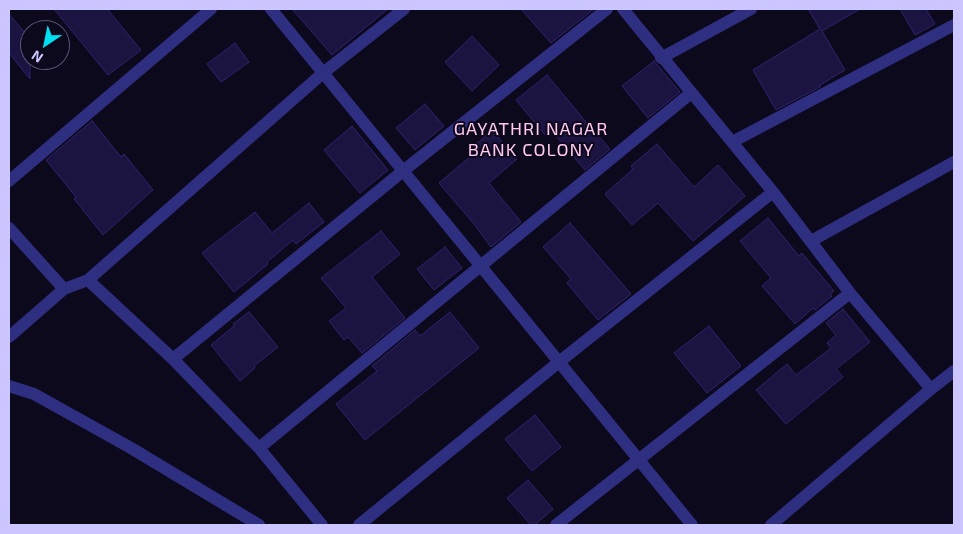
<!DOCTYPE html>
<html>
<head>
<meta charset="utf-8">
<style>
	body { margin:0 }
	#map { position:relative; width:963px; height:534px; overflow:hidden; background:#0c091d; font-family:"Exo 2",sans-serif }
	canvas { display:block }
	.frame { position:absolute; inset:0; border:10px solid #cbc6ff; pointer-events:none }
	.north { position:absolute; left:20px; top:20px; width:50px; height:50px; box-sizing:border-box; background:#0c091d; border:1px solid #585577; border-radius:50%; rotate:214deg; font-size:14px; font-weight:700; line-height:20px; text-align:center; color:#cbc6ff }
	.north::after { content:''; display:block; margin:auto; width:18px; height:22px; background:#00e0f1; clip-path:polygon(50% 0,100% 100%,50% 72%,0 100%) }
</style>
</head>
<body>
<div id="map">
<canvas width="963" height="534"></canvas>
<div class="frame"></div>
<div class="north">N</div>
</div>
<script>
const ctx = document.querySelector('canvas').getContext('2d');
ctx.lineJoin = 'round';
function fillPath(path, color) { ctx.fillStyle = color; ctx.fill(path, 'evenodd'); }
const shape = rows => new Path2D(rows.map(r => 'M' + r).join(''));
function strokePath(path, color, width, dash) { ctx.strokeStyle = color; ctx.lineWidth = width; ctx.lineCap = dash ? 'butt' : 'round'; ctx.setLineDash(dash || []); ctx.stroke(path); }
function label(font, color, halo, rows, align = 'center') {
  ctx.font = font + ' "Exo 2",sans-serif'; ctx.lineWidth = 4; ctx.setLineDash([]); ctx.textBaseline = 'middle'; ctx.strokeStyle = halo; ctx.fillStyle = color; for (const [text, x, y, turn = 0] of rows) {
    ctx.save(); ctx.translate(x, y); ctx.rotate((+turn || 0) * Math.PI / 180); ctx.textAlign = isNaN(turn) ? turn : align; if (halo) ctx.strokeText(text, 0, 0); ctx.fillText(text, 0, 0); ctx.restore();
  }
}
const building = shape([
	[54,9,107,9,141,50,108,75,54,9],
	[292,9,388,9,332,55,292,9],
	[521,9,594,9,551,43,521,9],
	[808,9,860,9,822,31,845,70,820,85,821,86,818,88,776,110,753,70,820,29,808,9],
	[900,9,926,9,935,24,915,35,900,9],
	[9,14,30,39,30,79,9,53,9,14],
	[472,36,499,65,472,91,445,62,472,36],
	[235,43,249,62,221,82,207,64,235,43],
	[654,61,680,92,648,118,622,86,654,61],
	[547,75,586,122,610,149,585,170,551,130,545,135,516,100,547,75],
	[425,104,444,126,415,150,396,128,425,104],
	[92,121,121,157,124,154,153,190,103,235,74,199,76,197,46,160,92,121],
	[352,126,388,170,360,193,324,150,352,126],
	[492,130,517,159,489,183,521,222,491,247,474,224,439,183,471,156,468,152,492,130],
	[657,144,694,187,718,165,745,196,693,241,658,203,632,225,605,194,633,169,631,166,657,144],
	[309,203,324,222,296,244,293,240,267,262,268,264,234,292,202,253,255,212,272,233,309,203],
	[768,218,799,256,802,253,834,291,830,294,832,296,815,310,813,308,795,324,762,286,771,278,740,241,768,218],
	[570,223,631,294,598,320,567,283,571,279,543,247,570,223],
	[381,231,400,254,372,277,405,318,362,353,348,337,344,340,329,321,346,308,321,278,381,231],
	[445,247,462,268,434,290,417,269,445,247],
	[843,309,870,342,836,369,843,377,786,424,756,390,787,364,796,375,831,348,827,343,836,335,826,323,843,309],
	[249,312,278,347,254,366,255,368,240,381,211,345,234,326,233,324,249,312],
	[450,312,479,348,365,440,336,404,377,371,372,366,415,330,420,336,450,312],
	[709,326,741,366,707,393,674,353,709,326],
	[535,415,561,447,532,471,505,439,535,415],
	[528,480,553,509,535,525,531,525,507,498,528,480]
]);
const street = shape([
	[271,9,692,525],
	[623,9,773,192,850,293,931,389],
	[661,58,751,9],
	[732,142,954,25],
	[9,181,211,9],
	[9,228,64,289],
	[811,241,954,162],
	[88,280,173,359,259,448,322,525],
	[9,337,64,289,88,280,323,73,404,9],
	[173,359,403,171,607,9],
	[9,386,34,394,131,448,259,525],
	[259,448,691,93],
	[359,525,559,362,773,192],
	[556,525,850,293],
	[771,525,931,389,954,371]
]);
const neighbourhoodNames = [
	["GAYATHRI NAGAR",531,129],
	["BANK COLONY",531,150]
];
fillPath(building, '#1b1340');
strokePath(building, '#30236f', 1);
strokePath(street, '#2f2f82', 12);
ctx.letterSpacing = '1px';
label('18px', '#ffc8ec', '#0c091d', neighbourhoodNames);
ctx.letterSpacing = '0px';
</script>
</body>
</html>
